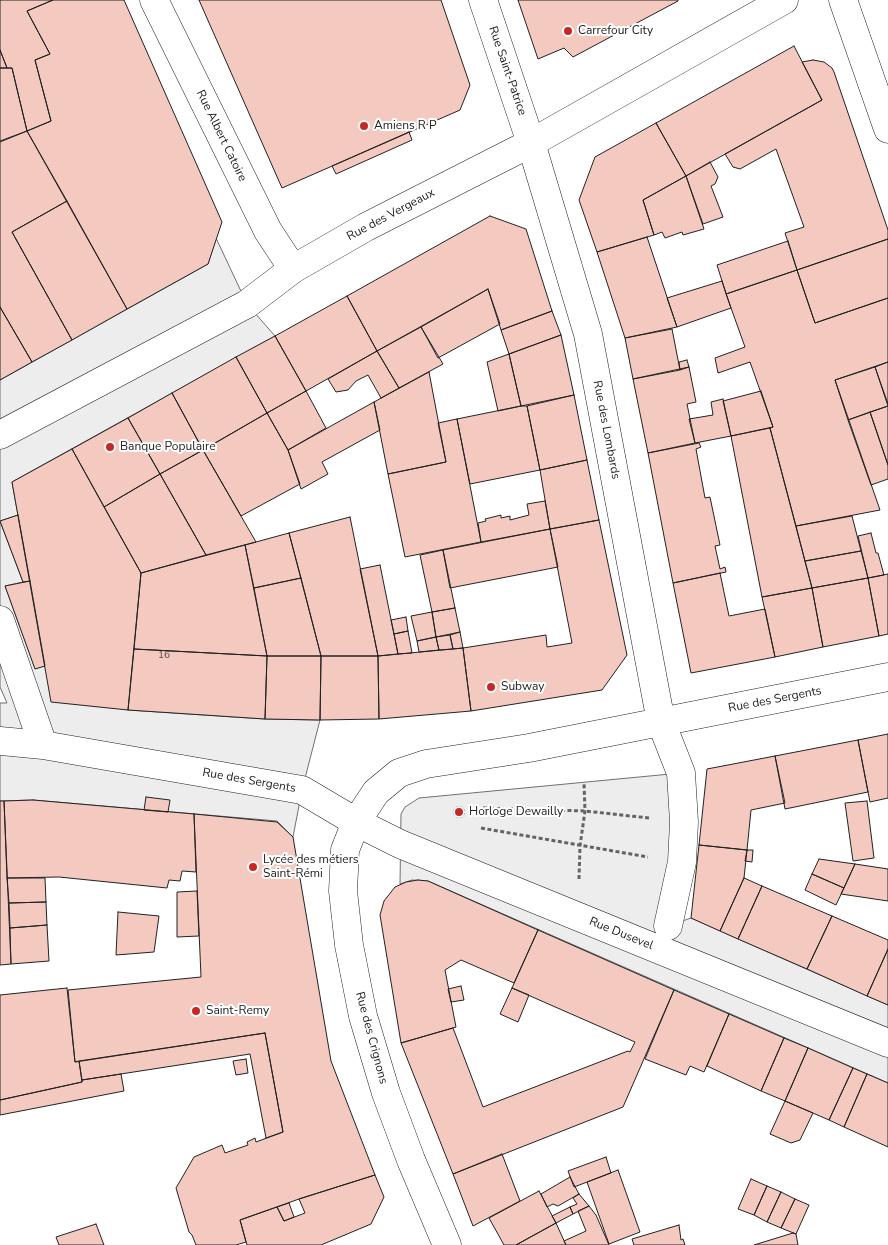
<!DOCTYPE html>
<html>
<head>
<meta charset="utf-8">
<style>
	body { margin:0 }
	canvas { display:block; background:#fff }
</style>
</head>
<body>
<canvas width="888" height="1245"></canvas>
<script>
const ctx = document.querySelector('canvas').getContext('2d');
ctx.lineJoin = 'round';
function fillPath(path, color) { ctx.fillStyle = color; ctx.fill(path, 'evenodd'); }
const shape = rows => new Path2D(rows.map(r => 'M' + r).join(''));
function strokePath(path, color, width, dash) { ctx.strokeStyle = color; ctx.lineWidth = width; ctx.lineCap = dash ? 'butt' : 'round'; ctx.setLineDash(dash || []); ctx.stroke(path); }
function label(font, color, halo, rows, align = 'center') {
  ctx.font = font + ' "Nunito Sans",sans-serif'; ctx.lineWidth = 4; ctx.setLineDash([]); ctx.textBaseline = 'middle'; ctx.strokeStyle = halo; ctx.fillStyle = color; for (const [text, x, y, turn = 0] of rows) {
    ctx.save(); ctx.translate(x, y); ctx.rotate((+turn || 0) * Math.PI / 180); ctx.textAlign = isNaN(turn) ? turn : align; if (halo) ctx.strokeText(text, 0, 0); ctx.fillText(text, 0, 0); ctx.restore();
  }
}
const parking = shape([
	[216,238,247,304,275,336,12,482,18,515,0,521,23,582,5,586,35,668,45,666,128,710,265,719,320,720,302,790,293,837,277,821,33,800,0,801,0,703,7,703,0,687,0,380,208,264,216,238],
	[681,773,668,926,691,918,888,1005,888,1083,428,881,412,880,400,884,401,814,405,807,419,798,681,773]
]);
const building = shape([
	[0,0,53,0,27,11,50,54,35,60,51,121,27,131,12,68,7,68,0,50,0,0],
	[53,0,124,0,222,222,208,264,127,309,27,131,51,121,35,60,50,54,27,11,53,0],
	[199,0,441,0,470,85,460,110,282,188,199,0],
	[518,0,678,0,678,1,573,57,564,48,538,59,518,0],
	[794,46,822,100,686,176,656,123,794,46],
	[0,50,7,68,0,68,0,50],
	[813,60,824,62,832,68,834,72,888,230,888,239,797,270,785,233,804,227,776,149,740,169,733,167,725,154,822,100,802,62,813,60],
	[0,68,12,68,27,131,0,141,0,68],
	[656,123,686,176,643,200,654,235,597,252,579,200,595,157,656,123],
	[27,131,67,201,12,232,72,340,32,362,0,307,0,142,27,131],
	[409,132,412,140,336,174,332,166,409,132],
	[710,162,718,177,715,184,711,186,723,217,703,224,686,176,710,162],
	[686,176,704,229,683,235,682,232,665,238,662,232,654,235,643,200,686,176],
	[67,201,127,309,72,340,12,232,67,201],
	[490,216,526,229,552,311,501,330,488,289,377,351,347,296,490,216],
	[647,237,677,327,625,338,597,252,647,237],
	[888,239,888,298,815,323,797,270,888,239],
	[788,241,797,270,726,294,717,265,788,241],
	[797,270,815,323,888,298,888,362,835,380,880,510,796,526,770,428,773,427,750,362,718,373,715,358,745,347,726,294,797,270],
	[722,281,731,308,677,327,667,298,722,281],
	[488,289,500,324,438,358,421,327,488,289],
	[347,296,377,351,306,391,275,336,347,296],
	[0,307,32,362,0,380,0,307],
	[552,311,561,335,509,354,501,330,552,311],
	[421,327,443,364,399,388,377,351,421,327],
	[672,329,680,370,633,379,625,338,672,329],
	[561,335,574,395,521,406,509,354,561,335],
	[275,336,306,391,267,413,236,357,275,336],
	[377,351,399,388,381,398,368,375,356,381,348,390,336,392,328,379,377,351],
	[509,354,521,406,498,411,487,362,509,354],
	[236,357,267,413,203,450,172,393,236,357],
	[687,360,689,367,680,370,679,362,687,360],
	[888,362,888,404,875,367,888,362],
	[689,367,696,402,687,404,695,443,648,453,633,379,689,367],
	[875,367,888,406,848,420,835,380,875,367],
	[429,372,446,462,388,474,374,402,429,372],
	[306,391,326,428,288,450,267,413,306,391],
	[761,391,773,427,731,436,723,401,761,391],
	[172,393,203,450,160,474,128,418,172,393],
	[574,395,587,460,540,470,527,406,574,395],
	[723,399,731,436,695,443,689,419,713,415,711,402,723,399],
	[374,402,380,430,322,462,328,474,301,489,288,450,374,402],
	[521,406,527,406,540,470,470,484,457,419,521,406],
	[888,406,888,465,870,412,888,406],
	[870,412,888,465,888,479,871,485,848,420,870,412],
	[267,413,288,450,300,484,241,516,203,450,267,413],
	[128,418,160,474,104,507,72,449,128,418],
	[457,419,481,542,405,557,388,474,446,462,438,423,457,419],
	[770,428,812,588,762,597,731,436,770,428],
	[699,443,701,447,696,449,705,498,710,497,720,545,715,546,720,569,725,567,726,572,673,583,648,453,699,443],
	[72,449,141,573,128,710,51,702,12,482,72,449],
	[203,450,241,516,256,542,206,555,160,474,203,450],
	[587,460,599,520,550,529,540,470,587,460],
	[160,474,206,555,141,573,104,507,160,474],
	[545,501,550,529,481,542,478,523,486,521,485,519,501,515,501,518,510,516,510,520,529,515,527,504,545,501],
	[18,515,30,581,23,582,0,521,18,515],
	[852,516,861,551,805,561,796,526,852,516],
	[350,517,378,656,321,656,289,533,350,517],
	[599,520,627,655,602,690,471,711,463,648,546,635,547,647,572,643,550,529,599,520],
	[550,529,558,567,450,588,443,550,550,529],
	[289,533,301,578,254,588,245,545,289,533],
	[871,533,876,553,878,553,884,575,868,578,858,536,871,533],
	[245,545,267,656,134,649,141,573,245,545],
	[443,550,455,608,432,612,420,555,443,550],
	[861,551,868,578,812,588,805,561,861,551],
	[380,565,398,654,378,656,360,569,380,565],
	[720,573,729,616,765,609,775,657,691,673,673,583,720,573],
	[888,574,888,634,879,636,868,578,888,574],
	[301,578,321,656,267,656,254,588,301,578],
	[868,578,879,636,823,647,812,588,868,578],
	[30,581,45,666,35,669,5,586,30,581],
	[812,588,823,647,775,657,762,597,812,588],
	[455,608,460,632,436,637,432,612,455,608],
	[432,612,436,637,417,641,411,616,432,612],
	[406,617,408,631,394,634,391,620,406,617],
	[408,631,412,653,398,654,394,634,408,631],
	[460,632,463,648,453,649,450,635,460,632],
	[450,635,453,649,439,650,436,637,450,635],
	[436,637,439,650,419,652,417,641,436,637],
	[463,648,471,711,379,719,378,656,463,648],
	[134,649,267,656,265,719,128,710,134,649],
	[267,656,321,656,320,720,265,719,267,656],
	[321,656,378,656,379,719,320,720,321,656],
	[888,734,888,798,870,802,858,740,888,734],
	[858,740,868,792,785,809,775,756,858,740],
	[775,756,785,803,751,810,747,850,699,845,707,769,775,756],
	[146,797,170,800,168,812,144,810,146,797],
	[33,800,194,814,196,872,182,871,180,881,169,880,167,888,59,877,7,878,4,801,33,800],
	[0,801,4,801,11,964,0,965,0,801],
	[867,801,874,858,853,861,845,803,867,801],
	'453.5 812a5.5 5.5 0 1 1 11 0a5.5 5.5 0 1 1-11 0Z',
	[194,814,277,822,293,837,331,1061,375,1175,299,1199,240,1220,246,1242,236,1245,196,1245,192,1235,189,1232,176,1188,194,1157,222,1145,225,1153,248,1145,247,1142,255,1138,256,1142,283,1132,265,1033,75,1062,68,990,201,977,194,814],
	[699,845,747,850,744,878,720,931,691,918,699,845],
	[747,850,753,850,752,862,745,861,747,850],
	[819,859,855,864,844,888,812,874,819,859],
	[855,864,888,869,888,901,841,894,855,864],
	[812,874,844,888,836,905,805,890,812,874],
	[7,878,45,878,46,902,9,903,7,878],
	[744,878,762,886,738,939,720,931,744,878],
	[418,880,428,881,538,930,514,983,461,960,445,970,456,1027,401,1043,380,915,384,901,395,887,406,882,418,880],
	[762,886,832,916,807,969,738,939,762,886],
	[197,891,199,936,177,937,177,892,197,891],
	[46,902,47,925,10,928,9,903,46,902],
	[118,912,159,916,154,952,116,955,118,912],
	[832,916,888,940,888,949,867,996,807,969,832,916],
	[47,925,49,961,11,964,10,928,47,925],
	[538,930,674,990,623,1107,453,1174,401,1043,453,1028,483,1107,628,1051,630,1052,635,1042,512,988,538,930],
	[888,949,888,1005,867,996,888,949],
	[461,986,464,1000,451,1002,448,989,461,986],
	[67,988,75,1062,79,1061,82,1082,0,1100,0,995,67,988],
	[512,988,529,995,518,1022,500,1014,512,988],
	[674,990,729,1014,704,1072,690,1066,686,1075,645,1059,674,990],
	[729,1014,784,1038,761,1091,707,1066,729,1014],
	[265,1033,283,1132,266,1138,250,1054,82,1080,79,1061,265,1033],
	[784,1038,808,1048,785,1101,761,1091,784,1038],
	[808,1048,853,1068,829,1120,785,1101,808,1048],
	[246,1059,248,1073,236,1075,233,1061,246,1059],
	[853,1068,867,1074,844,1127,829,1120,853,1068],
	[121,1074,124,1091,0,1115,0,1100,82,1082,82,1080,121,1074],
	[867,1074,888,1083,888,1147,844,1127,867,1074],
	[785,1101,813,1113,800,1140,791,1143,770,1134,785,1101],
	[502,1154,520,1201,473,1226,453,1174,502,1154],
	[606,1157,611,1173,574,1187,568,1171,606,1157],
	[618,1170,640,1232,609,1244,587,1182,618,1170],
	[375,1175,384,1197,371,1224,321,1245,247,1245,240,1220,277,1207,284,1221,305,1213,299,1199,375,1175],
	[570,1177,579,1194,558,1206,553,1204,547,1207,541,1194,570,1177],
	[751,1179,767,1186,754,1215,738,1209,751,1179],
	[767,1186,781,1192,767,1222,754,1215,767,1186],
	[539,1191,556,1223,516,1245,504,1245,489,1218,539,1191],
	[781,1192,795,1199,781,1228,767,1222,781,1192],
	[579,1194,589,1206,573,1214,570,1207,577,1204,573,1198,579,1194],
	[795,1199,809,1205,796,1234,781,1228,795,1199],
	[289,1203,294,1217,284,1221,277,1207,289,1203],
	[589,1206,596,1215,609,1245,566,1245,564,1241,586,1231,578,1211,589,1206],
	[570,1207,573,1214,556,1223,552,1216,570,1207],
	[556,1223,566,1245,516,1245,556,1223],
	[96,1224,104,1245,59,1245,56,1237,96,1224],
	[679,1225,681,1240,683,1239,685,1245,634,1245,632,1239,679,1225],
	[793,1233,796,1234,798,1245,754,1245,793,1233]
]);
const path = shape([
	[483,808,585,811,649,818],
	[481,828,648,857],
	[579,879,580,846,585,811,584,783]
]);
const pedestrian = shape([
	[0,435,247,304,293,269],
	[0,620,43,745],
	[661,722,681,773,684,822,682,862,668,926],
	[0,741,43,745,302,790,356,822,400,844,888,1043]
]);
const minor = shape([
	[154,0,268,231,293,269,366,227,531,143,784,0],
	[483,0,531,143,588,334,661,722],
	[843,0,888,129],
	[447,1245,411,1160,386,1093,363,1016,349,945,343,891,345,850,356,822,376,792,399,773,426,764,529,748,888,677]
]);
const markers = [
	[568,31,5,"#c62828"],
	[364,126,5,"#c62828"],
	[110,447,5,"#c62828"],
	[491,687,5,"#c62828"],
	[459,812,5,"#c62828"],
	[253,867,5,"#c62828"],
	[196,1011,5,"#c62828"]
];
const numberNames = [
	["16",164,656]
];
const poiNames = [
	["Carrefour City",578,31],
	["Amiens R P",374,126],
	["Banque Populaire",120,447],
	["Subway",501,687],
	["Horloge Dewailly",469,812],
	["Lycée des métiers",263,860],
	["Saint-Rémi",263,874],
	["Saint-Remy",206,1011]
];
const streetNames = [
	["Rue Saint-Patrice",507,71,71],
	["Rue Albert Catoire",221,136,64],
	["Rue des Vergeaux",391,215,-28],
	["Rue des Lombards",606,430,79],
	["Rue des Sergents",775,700,-11],
	["Rue des Sergents",249,781,10],
	["Rue Dusevel",621,934,22],
	["Rue des Crignons",371,1038,75]
];
fillPath(parking, '#ededed');
strokePath(parking, '#6f6f6f', 1);
fillPath(building, '#f3c9c0');
strokePath(building, '#222', 1);
strokePath(pedestrian, '#222', 29);
strokePath(minor, '#222', 29);
strokePath(path, '#646464', 3, [4, 2.5]);
strokePath(pedestrian, '#fff', 28);
strokePath(minor, '#fff', 28);
for (const [x, y, r, color] of markers) { const dot = new Path2D(); dot.arc(x, y, r, 0, 2 * Math.PI); ctx.fillStyle = color; ctx.fill(dot); strokePath(dot, '#fff', 2); }
label('10px', '#564c4a', null, numberNames);
label('12px', '#222', '#fff', poiNames, 'left');
label('12px', '#222', '#fff', streetNames);
</script>
</body>
</html>
